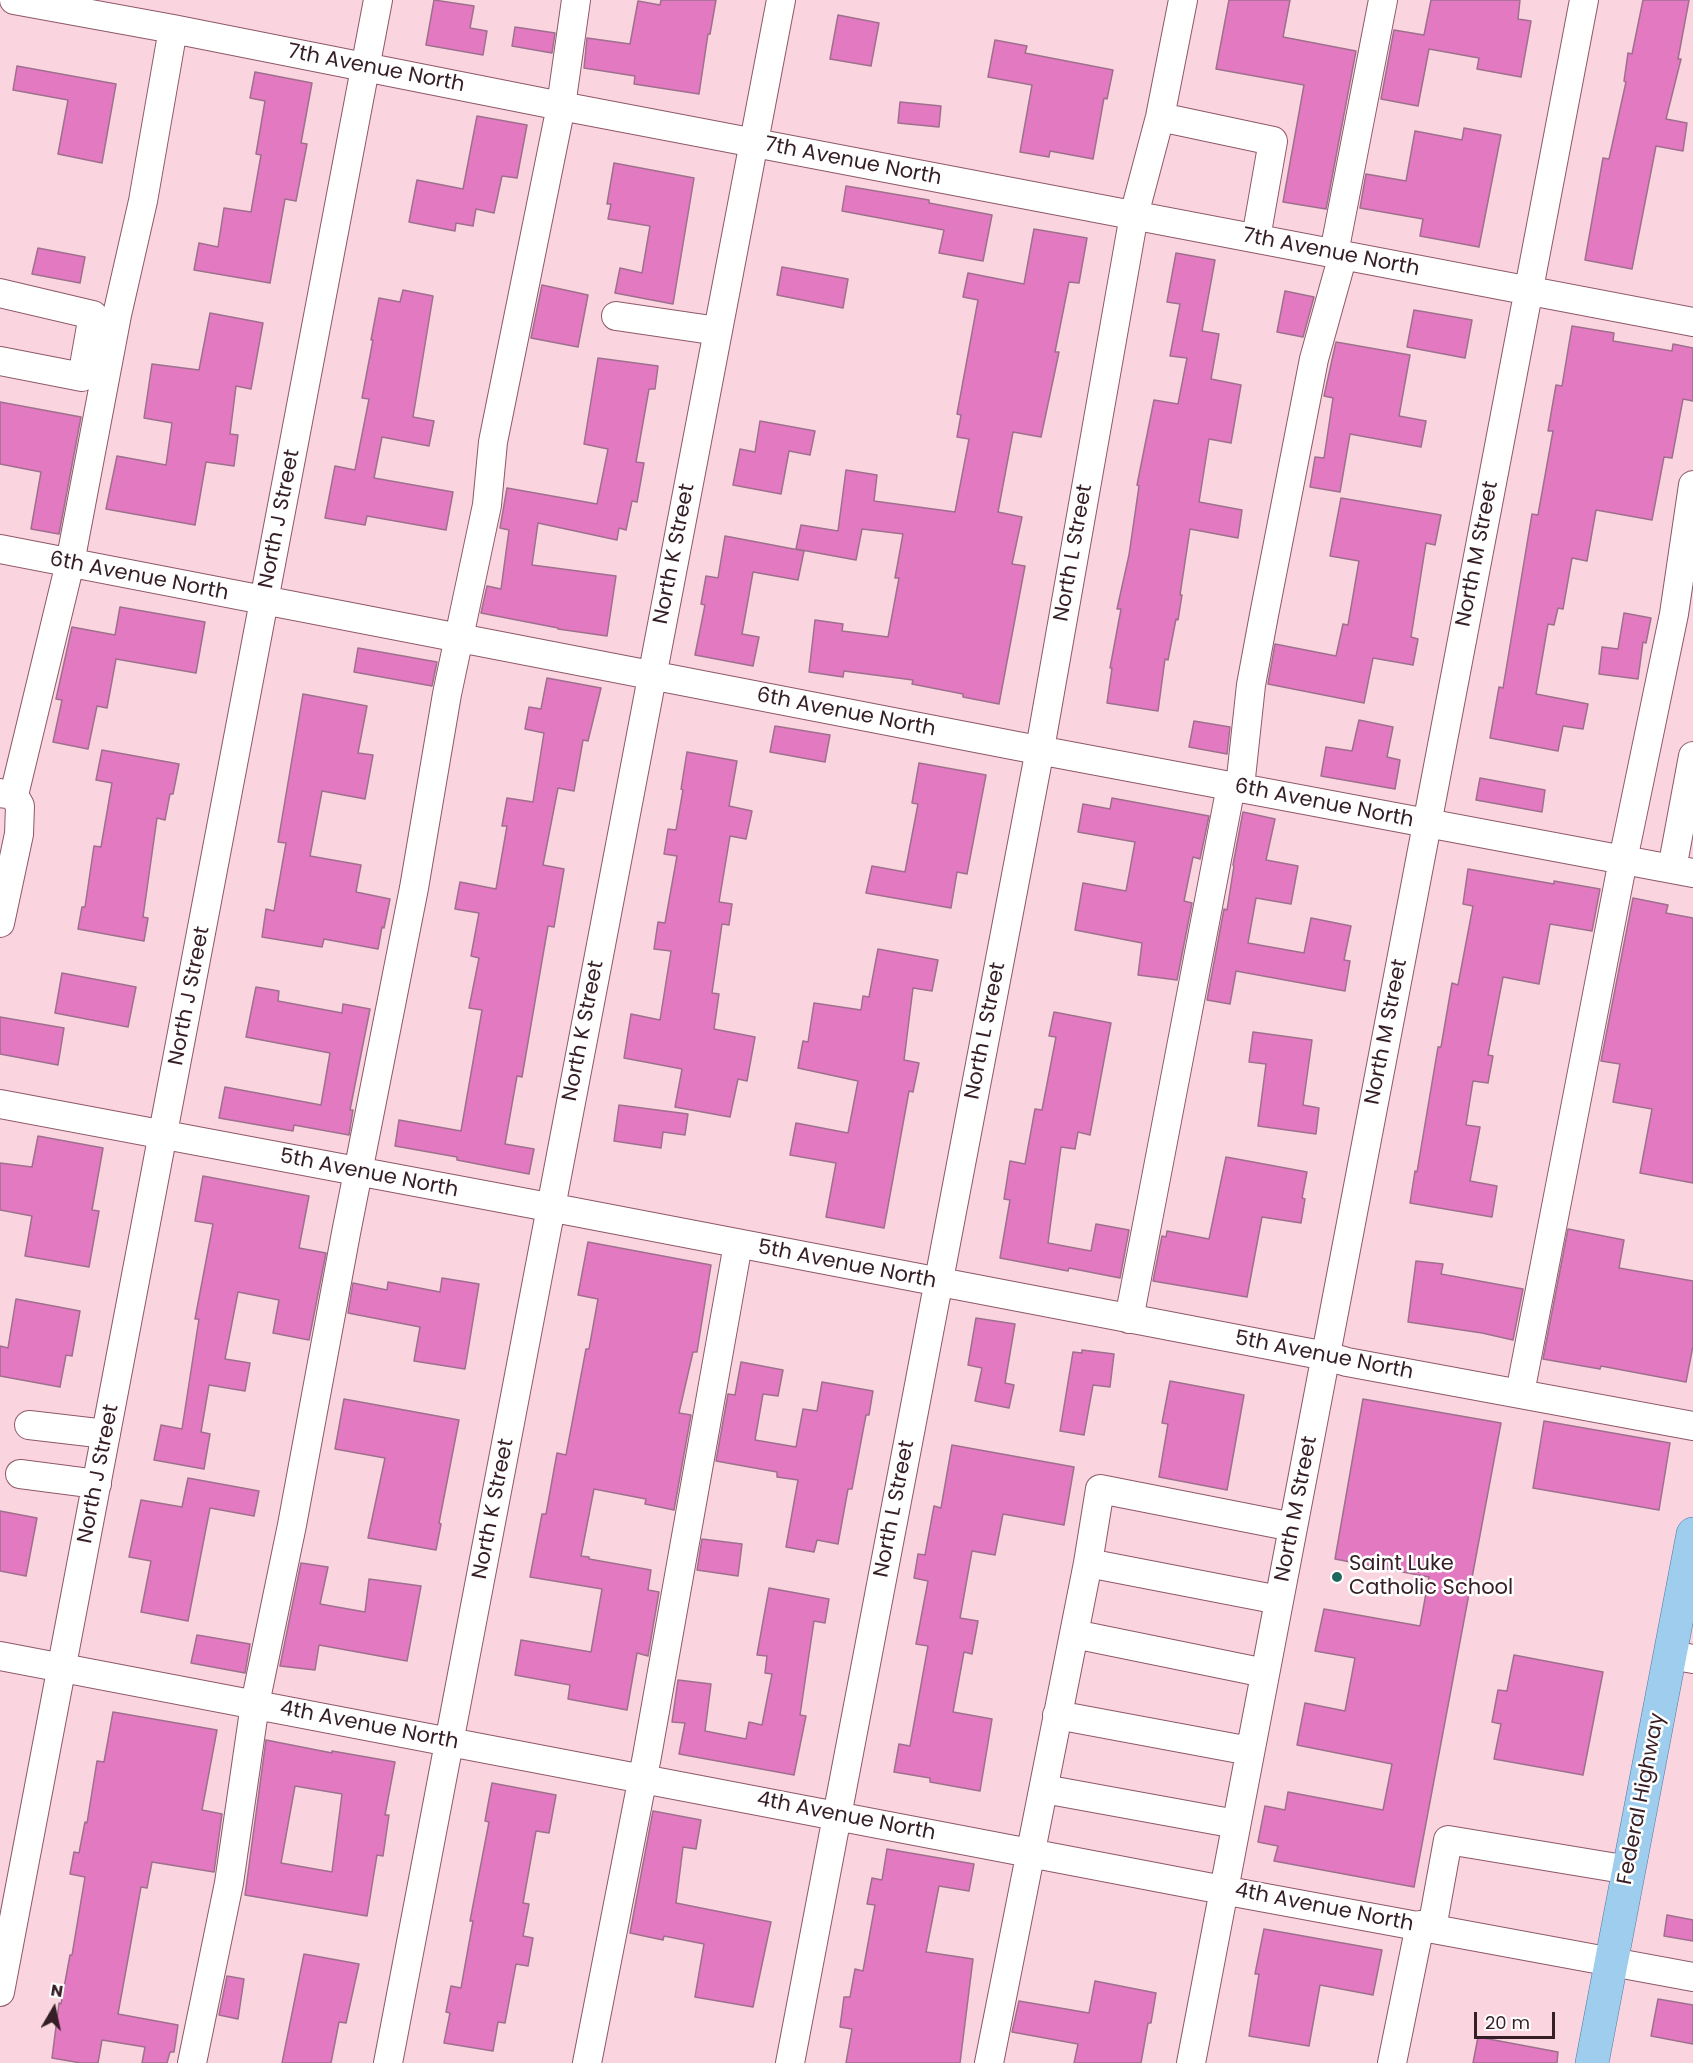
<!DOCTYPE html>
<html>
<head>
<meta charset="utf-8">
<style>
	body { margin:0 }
	#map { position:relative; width:1693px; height:2063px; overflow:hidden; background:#fad4de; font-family:Poppins,sans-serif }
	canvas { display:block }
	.north { position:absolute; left:24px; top:1979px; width:60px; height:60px; -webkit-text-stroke:4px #fff; paint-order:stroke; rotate:9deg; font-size:16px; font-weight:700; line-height:24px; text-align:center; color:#351e25 }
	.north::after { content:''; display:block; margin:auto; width:21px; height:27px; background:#351e25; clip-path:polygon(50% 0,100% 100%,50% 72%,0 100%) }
	.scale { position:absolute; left:1474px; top:2012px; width:81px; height:27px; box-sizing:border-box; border:3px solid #351e25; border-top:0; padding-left:8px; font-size:18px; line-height:21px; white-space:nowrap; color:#351e25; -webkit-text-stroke:4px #fff; paint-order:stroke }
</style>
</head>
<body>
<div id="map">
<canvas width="1693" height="2063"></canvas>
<div class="north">N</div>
<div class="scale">20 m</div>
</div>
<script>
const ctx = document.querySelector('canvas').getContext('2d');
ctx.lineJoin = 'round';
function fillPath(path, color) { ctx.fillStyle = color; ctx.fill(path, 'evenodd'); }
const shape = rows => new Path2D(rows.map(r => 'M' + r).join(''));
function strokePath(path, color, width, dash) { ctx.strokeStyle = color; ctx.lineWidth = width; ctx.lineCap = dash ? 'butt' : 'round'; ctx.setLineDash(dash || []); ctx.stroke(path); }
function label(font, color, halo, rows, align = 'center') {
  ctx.font = font + ' Poppins,sans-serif'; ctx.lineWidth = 5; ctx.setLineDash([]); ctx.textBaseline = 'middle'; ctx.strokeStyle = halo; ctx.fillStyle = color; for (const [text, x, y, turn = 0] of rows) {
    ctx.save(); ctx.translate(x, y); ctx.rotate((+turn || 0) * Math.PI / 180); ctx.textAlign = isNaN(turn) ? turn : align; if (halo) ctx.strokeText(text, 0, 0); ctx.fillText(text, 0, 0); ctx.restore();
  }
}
const building = shape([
	[434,0,474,6,470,28,487,31,483,55,426,45,434,0],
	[661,0,716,0,710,34,708,34,699,94,634,84,635,76,584,68,587,38,630,44,638,1,660,5,661,0],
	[1229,0,1290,0,1283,37,1356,51,1326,209,1283,202,1304,85,1216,69,1229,0],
	[1431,0,1520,0,1518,19,1531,21,1521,77,1477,69,1479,58,1429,49,1418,106,1381,99,1394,30,1424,35,1431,0],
	[1643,0,1689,0,1678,59,1681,59,1666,119,1687,123,1683,151,1656,146,1632,269,1585,260,1603,158,1609,159,1626,82,1624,81,1628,53,1632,54,1643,0],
	[838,15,879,23,871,66,830,59,838,15],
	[515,27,555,33,552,53,512,46,515,27],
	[995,40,1027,46,1025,53,1113,70,1107,99,1104,98,1093,159,1050,151,1049,157,1020,152,1032,85,988,77,995,40],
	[17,66,116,84,102,163,58,154,68,100,13,90,17,66],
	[255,72,312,83,301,143,307,144,296,201,285,199,270,283,194,270,199,243,218,247,224,208,251,212,261,155,256,154,265,101,250,98,255,72],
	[900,102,941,106,939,127,898,123,900,102],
	[477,116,527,125,517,178,502,176,494,213,476,209,473,226,456,223,455,231,409,222,417,180,463,189,477,116],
	[1464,128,1501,135,1479,247,1420,236,1423,219,1360,208,1366,174,1406,181,1415,131,1462,140,1464,128],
	[614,163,694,178,673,304,615,293,620,268,642,273,650,226,608,219,611,204,607,204,614,163],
	[846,186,929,200,929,203,992,215,983,261,939,253,944,230,842,211,846,186],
	[1034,229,1087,238,1079,283,1069,282,1055,352,1059,352,1041,437,1013,432,998,512,1022,517,1012,564,1025,566,999,704,963,697,963,694,912,684,913,680,844,671,843,677,809,672,815,620,843,624,842,631,888,637,899,578,895,578,903,534,862,529,856,560,796,549,801,525,838,531,846,470,877,475,874,501,955,512,969,439,957,437,961,415,957,414,978,300,963,297,968,273,1024,284,1034,229],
	[38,248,85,257,80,283,32,274,38,248],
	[1176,253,1215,260,1202,331,1219,334,1211,379,1241,385,1231,443,1209,439,1199,502,1242,510,1238,538,1190,529,1180,595,1182,595,1178,620,1176,619,1168,660,1165,659,1158,711,1107,703,1112,668,1110,668,1121,609,1117,609,1129,555,1139,486,1137,485,1154,400,1178,404,1187,358,1170,356,1180,304,1167,302,1176,253],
	[782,267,848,279,843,308,777,295,782,267],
	[542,285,588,295,578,347,531,338,542,285],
	[403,290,433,296,413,417,434,421,429,446,382,437,374,478,453,492,446,530,367,516,365,525,325,518,335,466,355,470,369,399,362,398,373,340,371,340,379,298,400,302,403,290],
	[1285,291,1314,297,1303,337,1277,332,1285,291],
	[1414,310,1472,320,1465,358,1407,347,1414,310],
	[210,313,263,323,251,389,236,386,230,434,238,435,234,466,206,462,195,525,106,509,117,456,166,465,172,423,144,418,152,364,199,370,210,313],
	[1572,326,1614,333,1613,341,1672,351,1673,344,1693,348,1693,401,1683,399,1672,458,1664,457,1652,520,1596,510,1587,561,1572,558,1563,609,1558,608,1554,625,1548,624,1536,694,1588,704,1583,729,1563,726,1558,751,1490,738,1499,687,1503,688,1532,514,1538,515,1553,431,1548,431,1556,385,1562,386,1572,326],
	[1336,342,1410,355,1399,416,1426,421,1421,447,1350,434,1340,492,1310,487,1315,457,1324,458,1333,398,1324,396,1336,342],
	[598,358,658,366,655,389,649,389,636,462,644,463,637,502,632,501,626,530,619,528,617,540,538,523,532,565,616,576,607,636,558,629,558,628,481,613,487,586,501,589,509,530,500,528,507,488,597,504,608,449,584,444,598,358],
	[0,402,81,417,59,534,31,529,41,472,0,464,0,402],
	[760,421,815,431,810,455,789,451,781,494,733,485,740,449,755,452,760,421],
	[1341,498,1441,515,1435,545,1426,543,1411,637,1418,639,1413,665,1373,658,1364,703,1268,684,1275,644,1336,656,1343,624,1348,625,1359,561,1330,556,1341,498],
	[725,536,804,551,798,580,753,572,742,634,759,637,753,666,695,655,705,605,701,604,706,576,718,578,725,536],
	[120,607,205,622,196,673,116,659,107,708,97,706,88,749,53,742,62,700,56,699,72,627,115,635,120,607],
	[1624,613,1651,618,1646,643,1643,642,1638,679,1599,674,1602,647,1618,649,1624,613],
	[358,648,437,662,432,686,354,672,358,648],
	[547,678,601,688,588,741,583,740,574,791,558,788,543,865,564,869,554,927,548,926,522,1077,517,1076,505,1144,534,1149,529,1174,457,1160,457,1157,395,1146,399,1120,461,1131,482,1010,469,1008,479,958,471,956,479,913,455,909,460,882,496,889,507,826,502,826,507,798,533,802,544,733,525,729,529,707,541,709,547,678],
	[303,694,367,706,358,753,373,755,365,799,322,791,310,856,361,865,356,892,390,899,384,928,382,927,378,949,324,939,322,947,262,937,266,909,274,911,286,843,278,842,303,694],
	[1359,720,1393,727,1387,757,1400,760,1395,789,1321,776,1326,747,1352,751,1359,720],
	[1194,721,1230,727,1227,754,1189,747,1194,721],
	[775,726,830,735,825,762,770,752,775,726],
	[102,750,179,764,173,794,170,794,165,820,157,818,143,917,148,918,144,941,78,929,82,907,85,907,94,846,101,847,112,783,96,780,102,750],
	[687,752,737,761,729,806,752,811,746,839,730,836,719,902,732,904,729,925,722,924,712,993,719,994,714,1029,755,1037,747,1081,738,1079,730,1117,675,1107,682,1069,624,1058,631,1014,660,1020,671,951,654,949,658,922,665,923,677,856,664,854,668,829,676,830,683,790,681,789,687,752],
	[919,763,986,775,967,874,957,872,951,908,866,893,872,866,905,872,918,804,912,803,919,763],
	[1480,778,1545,790,1542,812,1476,800,1480,778],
	[1112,798,1209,816,1200,859,1193,857,1184,901,1192,903,1177,980,1138,975,1142,943,1075,930,1083,883,1126,891,1135,842,1078,832,1083,804,1110,809,1112,798],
	[1243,812,1275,819,1266,860,1298,866,1291,904,1256,898,1248,943,1304,953,1311,918,1351,926,1344,960,1350,961,1345,991,1236,971,1230,1004,1207,1000,1224,909,1227,910,1234,866,1233,865,1243,812],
	[1468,869,1554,884,1554,881,1600,889,1592,931,1550,924,1539,984,1503,977,1488,1055,1493,1056,1488,1083,1473,1081,1466,1125,1480,1127,1470,1181,1497,1186,1492,1217,1410,1203,1415,1171,1417,1172,1438,1047,1441,1047,1452,983,1458,985,1473,906,1463,904,1468,869],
	[1633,898,1668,905,1666,913,1693,918,1693,1183,1640,1173,1652,1109,1613,1102,1620,1064,1601,1061,1633,898],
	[878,949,938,960,932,991,913,988,904,1060,919,1063,913,1092,909,1091,884,1228,826,1217,836,1163,790,1155,796,1123,848,1133,858,1081,798,1068,803,1041,808,1042,814,1003,861,1010,863,996,869,997,878,949],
	[62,973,136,987,128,1027,55,1013,62,973],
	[256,987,279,991,278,1001,342,1013,343,1004,370,1009,350,1110,353,1110,349,1135,294,1125,293,1131,219,1118,225,1087,321,1105,330,1053,246,1037,256,987],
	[1054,1012,1111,1023,1090,1135,1078,1132,1075,1149,1061,1147,1048,1243,1091,1251,1096,1224,1129,1230,1120,1278,1069,1268,1068,1271,1000,1258,1010,1200,1004,1199,1010,1161,1025,1164,1035,1109,1042,1110,1056,1037,1049,1036,1054,1012],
	[0,1017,64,1028,58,1065,0,1054,0,1017],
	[1253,1032,1312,1040,1303,1105,1319,1108,1316,1134,1258,1126,1266,1064,1249,1062,1253,1032],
	[619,1105,688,1114,685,1135,663,1132,661,1148,614,1141,619,1105],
	[38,1136,103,1148,92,1210,99,1211,89,1267,25,1256,32,1216,0,1210,0,1163,32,1167,38,1136],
	[1226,1157,1307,1172,1302,1198,1305,1199,1301,1223,1262,1217,1247,1297,1153,1281,1162,1236,1166,1237,1167,1231,1209,1239,1226,1157],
	[203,1176,309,1196,299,1248,326,1253,309,1340,273,1333,279,1300,238,1292,225,1359,250,1363,245,1391,209,1385,201,1432,210,1434,204,1469,154,1460,161,1425,182,1429,199,1319,195,1319,213,1224,195,1221,203,1176],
	[1568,1229,1624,1240,1619,1268,1693,1281,1693,1346,1686,1382,1601,1366,1600,1369,1543,1359,1568,1229],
	[588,1242,711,1265,697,1352,693,1352,679,1413,691,1415,674,1510,645,1504,646,1499,594,1489,581,1556,589,1557,589,1559,651,1570,648,1590,659,1592,648,1656,637,1653,627,1710,568,1699,570,1685,515,1675,521,1640,591,1652,602,1589,530,1577,542,1514,546,1514,557,1453,566,1455,586,1349,589,1349,598,1299,578,1295,588,1242],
	[1416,1261,1443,1264,1441,1274,1523,1289,1513,1340,1482,1333,1408,1322,1416,1261],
	[442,1278,479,1284,465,1369,414,1361,420,1327,348,1313,353,1283,387,1290,388,1282,440,1292,442,1278],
	[16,1299,80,1311,72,1356,66,1355,60,1387,0,1376,0,1346,8,1348,16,1299],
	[976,1318,1015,1324,1005,1383,1014,1385,1009,1408,975,1401,982,1368,968,1365,976,1318],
	[1082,1350,1114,1354,1110,1387,1093,1385,1084,1435,1060,1431,1073,1352,1082,1353,1082,1350],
	[741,1362,783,1370,778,1396,763,1394,755,1440,796,1447,803,1409,817,1411,822,1382,873,1391,869,1415,866,1415,852,1489,848,1489,838,1544,817,1540,814,1552,786,1547,798,1480,777,1477,777,1472,716,1461,728,1394,735,1395,741,1362],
	[1170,1381,1244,1395,1227,1490,1159,1477,1168,1424,1162,1423,1170,1381],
	[344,1399,459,1420,439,1523,441,1524,436,1550,368,1538,385,1458,335,1449,344,1399],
	[1363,1399,1501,1423,1414,1887,1274,1861,1278,1846,1258,1842,1265,1806,1285,1810,1288,1792,1383,1810,1392,1764,1297,1745,1305,1703,1345,1711,1355,1658,1315,1651,1324,1609,1420,1626,1429,1577,1335,1559,1363,1399],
	[1544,1421,1670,1443,1659,1510,1533,1488,1544,1421],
	[952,1445,1074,1467,1064,1525,1003,1514,995,1555,972,1551,960,1618,978,1621,972,1654,964,1652,953,1712,992,1719,980,1791,930,1782,930,1778,894,1772,899,1744,910,1746,928,1646,916,1644,928,1581,914,1578,918,1554,925,1555,934,1506,941,1508,952,1445],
	[188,1478,259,1491,254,1516,210,1508,188,1621,141,1612,151,1561,129,1557,141,1500,182,1507,188,1478],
	[0,1511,37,1518,26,1576,0,1571,0,1511],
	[702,1539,742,1544,738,1576,697,1570,702,1539],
	[301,1563,328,1567,320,1604,365,1612,369,1579,421,1586,407,1661,319,1645,315,1670,280,1666,301,1563],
	[769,1588,829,1599,825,1623,814,1621,800,1715,806,1716,794,1775,679,1754,685,1723,672,1722,678,1680,711,1684,705,1731,746,1739,749,1722,762,1725,772,1674,765,1673,767,1656,757,1655,769,1588],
	[197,1635,250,1644,245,1673,191,1663,197,1635],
	[1514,1655,1603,1672,1583,1775,1494,1759,1501,1724,1492,1722,1498,1690,1507,1691,1514,1655],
	[113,1712,217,1730,202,1810,222,1814,214,1872,152,1862,147,1888,141,1887,118,2014,178,2025,174,2052,170,2052,167,2063,142,2063,145,2047,102,2040,98,2063,81,2063,52,2058,59,2003,61,2004,70,1955,72,1955,85,1877,70,1874,74,1852,79,1853,85,1822,87,1823,97,1761,104,1762,113,1712],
	[266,1740,332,1753,332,1751,395,1762,385,1815,389,1815,383,1856,377,1855,367,1916,245,1895,266,1740],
	[295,1786,342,1794,332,1872,281,1863,295,1786],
	[492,1783,556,1795,549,1833,536,1831,523,1903,529,1904,523,1936,533,1938,528,1966,516,1964,505,2023,498,2022,493,2051,444,2043,450,2013,446,2012,451,1986,461,1988,473,1921,470,1921,489,1822,485,1821,492,1783],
	[653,1811,701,1820,696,1849,683,1847,676,1903,771,1922,753,2007,695,1997,704,1944,664,1936,663,1940,630,1933,653,1811],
	[887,1849,974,1864,969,1891,939,1886,926,1952,973,1959,960,2063,846,2063,852,2029,840,2027,844,1997,850,1997,855,1969,863,1971,875,1905,867,1904,872,1878,882,1880,887,1849],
	[1667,1915,1693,1920,1693,1941,1664,1936,1667,1915],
	[1264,1929,1382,1950,1373,1995,1320,1985,1309,2046,1249,2036,1259,1974,1255,1974,1264,1929],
	[304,1954,359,1964,346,2023,339,2022,331,2063,282,2063,304,1954],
	[227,1976,244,1979,238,2019,219,2015,227,1976],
	[1095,1981,1156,1993,1151,2023,1148,2023,1141,2063,1074,2063,1078,2044,1012,2032,1019,2001,1089,2013,1095,1981],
	[1658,1999,1693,2005,1693,2044,1651,2036,1658,1999],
	[1478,2037,1558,2052,1557,2063,1473,2063,1478,2037]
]);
const minor = shape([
	[14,0,173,29,561,106,1693,322],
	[1160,117,1273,141,1256,238],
	[1334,253,1383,0],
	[0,293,93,315,82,377,0,361],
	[616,316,718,331],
	[0,549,1017,746,1693,873],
	[1240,787,1251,685,1264,615,1314,359,1343,255],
	[0,793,14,795,70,563,117,315,143,201,173,29],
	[1672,869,1693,756],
	[0,923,19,834,20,806,14,795],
	[0,1104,575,1212,1326,1356,1347,1362,1693,1426],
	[1129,1319,1231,786],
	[1520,1393,1623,860,1674,614,1693,485],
	[29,1425,106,1434],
	[20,1474,97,1484],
	[1279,1600,1088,1563,1100,1489,1293,1527],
	[1074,1634,1265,1673],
	[1670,1655,1693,1659],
	[0,1656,1244,1894,1693,1977],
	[1057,1715,1250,1751],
	[1044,1789,1236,1824],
	[1432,1928,1448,1840,1629,1870],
	[0,1992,378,0],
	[192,2063,229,1883,255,1704,292,1525,346,1233,414,888,447,694,487,505,493,442,561,106,576,0],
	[388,2063,781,0],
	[587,2063,647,1756,738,1244],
	[790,2063,1040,749,1134,215,1160,117,1183,0],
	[989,2063,1088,1563],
	[1191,2063,1584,0],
	[1392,2063,1420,1925]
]);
const major = shape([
	[1592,2063,1693,1534]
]);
const markers = [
	[1337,1577,6,"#20685d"]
];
const streetNames = [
	["7th Avenue North",376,69,11],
	["7th Avenue North",853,162,11],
	["7th Avenue North",1331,253,11],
	["North J Street",280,519,-79],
	["North L Street",1074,553,-80],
	["North K Street",675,554,-79],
	["North M Street",1478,554,-79],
	["6th Avenue North",139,577,11],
	["6th Avenue North",846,713,11],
	["6th Avenue North",1324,804,11],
	["North J Street",190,996,-79],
	["North K Street",584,1031,-79],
	["North L Street",986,1031,-79],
	["North M Street",1387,1032,-79],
	["5th Avenue North",369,1174,11],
	["5th Avenue North",847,1265,11],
	["5th Avenue North",1324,1356,11],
	["North J Street",99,1474,-79],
	["North K Street",494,1509,-79],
	["North L Street",895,1509,-79],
	["North M Street",1297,1509,-79],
	["4th Avenue North",369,1726,11],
	["Federal Highway",1642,1799,-79],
	["4th Avenue North",846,1817,11],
	["4th Avenue North",1324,1908,11]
];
const poiNames = [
	["Saint Luke",1349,1565],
	["Catholic School",1349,1589]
];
fillPath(building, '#e37ac1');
strokePath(building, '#9f6f8e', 1.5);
strokePath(minor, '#8e5868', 30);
strokePath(major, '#4f7aa0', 34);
strokePath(minor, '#fff', 28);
strokePath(major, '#9ecdee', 33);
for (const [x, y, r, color] of markers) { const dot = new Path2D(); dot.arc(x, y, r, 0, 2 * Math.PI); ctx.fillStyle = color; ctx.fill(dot); strokePath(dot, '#fff', 2); }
label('21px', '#351e25', '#fff', streetNames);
label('21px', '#351e25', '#fff', poiNames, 'left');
</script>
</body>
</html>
